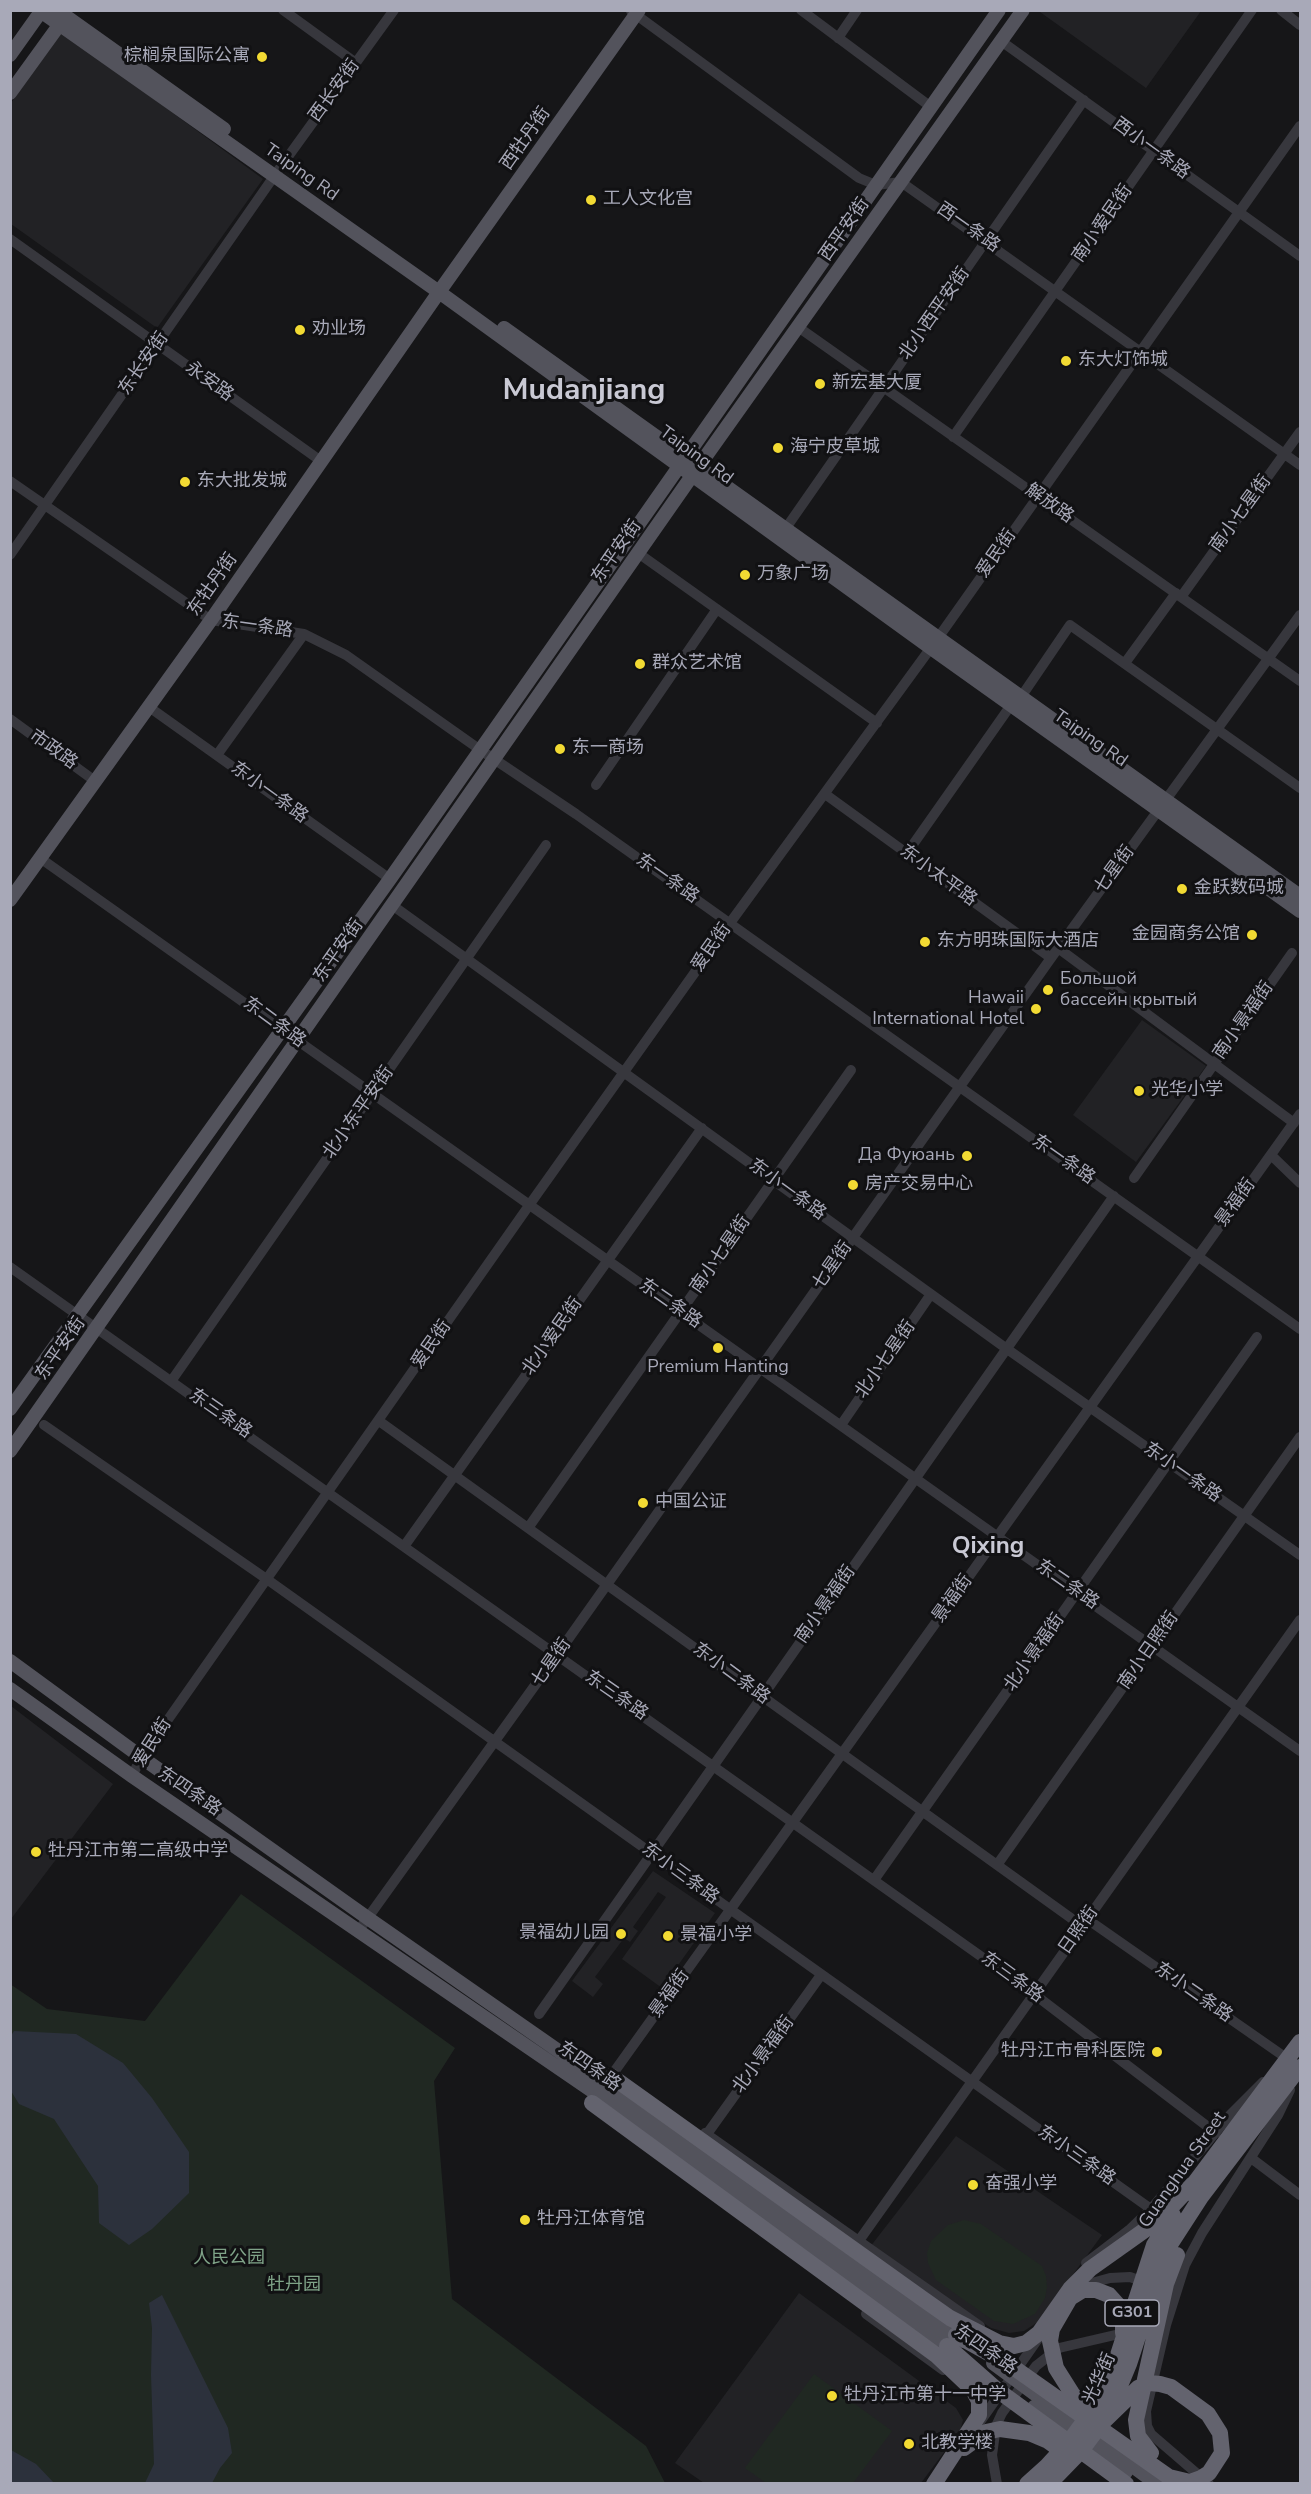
<!DOCTYPE html>
<html>
<head>
<meta charset="utf-8">
<style>
	body { margin:0 }
	#map { position:relative; width:1311px; height:2494px; overflow:hidden; background:#161618; font-family:"Nunito Sans",sans-serif }
	canvas { display:block }
	.frame { position:absolute; inset:0; border:12px solid #a8a9b8; pointer-events:none }
</style>
</head>
<body>
<div id="map">
<canvas width="1311" height="2494"></canvas>
<div class="frame"></div>
</div>
<script>
const ctx = document.querySelector('canvas').getContext('2d');
ctx.lineJoin = 'round';
function fillPath(path, color) { ctx.fillStyle = color; ctx.fill(path, 'evenodd'); }
const shape = rows => new Path2D(rows.map(r => 'M' + r).join(''));
function strokePath(path, color, width, dash) { ctx.strokeStyle = color; ctx.lineWidth = width; ctx.lineCap = dash ? 'butt' : 'round'; ctx.setLineDash(dash || []); ctx.stroke(path); }
function label(font, color, halo, rows, align = 'center') {
  ctx.font = font + ' "Nunito Sans","Noto Sans SC",sans-serif'; ctx.lineWidth = 6; ctx.setLineDash([]); ctx.textBaseline = 'middle'; ctx.strokeStyle = halo; ctx.fillStyle = color; for (const [text, x, y, turn = 0] of rows) {
    ctx.save(); ctx.translate(x, y); ctx.rotate((+turn || 0) * Math.PI / 180); ctx.textAlign = isNaN(turn) ? turn : align; if (halo) ctx.strokeText(text, 0, 0); ctx.fillText(text, 0, 0); ctx.restore();
  }
}
const built = shape([
	[1041,11,1201,10,1201,11,1146,88,1040,12],
	[61,31,263,179,157,328,11,224,11,103],
	[1142,1020,1206,1066,1136,1162,1073,1115],
	[11,1706,113,1784,11,1919,10,1919],
	[653,1871,715,1913,662,1988,622,1959,666,1897,658,1892,633,1927,638,1931,630,1942,624,1938,595,1977,603,1984,593,1997,572,1981],
	[956,2136,1102,2235,1038,2322,1024,2331,1009,2333,991,2328,870,2247],
	[799,2293,956,2408,963,2420,960,2431,921,2483,704,2483,675,2463]
]);
const green = shape([
	[241,1894,455,2048,434,2081,452,2299,646,2446,665,2483,11,2483,10,1984,47,2009,145,2021],
	[964,2220,981,2224,1042,2266,1046,2276,1047,2287,1045,2298,1035,2314,1013,2324,994,2321,936,2280,928,2263,927,2253,931,2241,948,2225],
	[814,2374,892,2431,853,2483,766,2483,745,2468]
]);
const water = shape([
	[14,2031,76,2034,123,2063,152,2098,189,2152,189,2193,152,2229,129,2245,99,2223,98,2186,54,2119,19,2104,11,2091,11,2036],
	[162,2295,228,2428,232,2453,220,2468,212,2483,145,2483,154,2464,151,2375,152,2328,149,2303],
	[11,2450,36,2464,54,2483,11,2483]
]);
const minor = shape([
	[283,10,356,63],
	[801,10,931,107],
	[1281,10,1300,25],
	[631,11,859,178,876,185,901,182,1300,465],
	[838,38,857,10],
	[1001,41,1300,256],
	[10,239,321,461],
	[798,327,1300,681],
	[953,437,1252,10],
	[10,481,211,620,304,634,346,655,479,749,576,814,1300,1329],
	[786,528,1084,100],
	[638,553,877,723],
	[10,555,277,172,394,10],
	[1181,597,1300,432],
	[1125,663,1176,593],
	[1021,697,1070,625,1300,788],
	[149,707,390,879],
	[10,719,95,781],
	[217,755,304,634],
	[596,785,717,609],
	[825,794,1051,958],
	[907,853,1011,705],
	[40,858,1300,1751],
	[392,905,1007,1349,1300,1555],
	[1058,948,1294,1123],
	[1271,1155,1300,1183],
	[1134,1178,1292,953],
	[10,1267,1034,1994,1216,2133],
	[172,1380,546,845],
	[379,1421,1082,1926],
	[44,1425,268,1580,1151,2209],
	[841,1425,931,1294],
	[528,1528,851,1070],
	[405,1545,702,1128],
	[132,1776,141,1758,530,1204,730,923,938,638,1300,126],
	[997,1865,1300,1437],
	[874,1880,1257,1337],
	[1087,1919,1292,2062],
	[359,1930,569,1638,1051,958,1300,615],
	[539,2014,1114,1196],
	[609,2079,1300,1114],
	[705,2133,980,2326],
	[707,2134,821,1975],
	[1251,2158,1300,2195],
	[858,2242,1300,1620],
	[1086,2263,1129,2230,1151,2209,1231,2114,1263,2082],
	[1081,2286,1110,2278,1130,2277,1147,2283],
	[866,2314,943,2370],
	[980,2422,1038,2339],
	[997,2484,992,2455,996,2426,1002,2413,1036,2366,1059,2348,1128,2332],
	[1209,2484,1151,2434,1147,2426,1146,2411,1166,2325,1185,2265,1202,2233,1278,2115,1290,2090]
]);
const major = shape([
	[39,10,439,292,931,648,1300,911],
	[57,10,224,129],
	[10,55,42,10],
	[10,93,65,17],
	[504,328,1300,896],
	[10,900,211,620,439,292,639,10],
	[10,1409,390,879,999,10],
	[10,1451,696,470,1023,10],
	[10,1661,148,1762,369,1919,606,2084,963,2341],
	[10,1689,132,1776,598,2095,954,2351],
	[993,2363,1157,2484],
	[1034,2407,1126,2472]
]);
const highway = shape([
	[611,2076,923,2299,950,2318,999,2343,1014,2346,1026,2343,1039,2333,1070,2289,1090,2269,1159,2220,1193,2184],
	[592,2103,936,2355,973,2390,979,2401,979,2415,934,2484],
	[1187,2193,1300,2042],
	[956,2335,1010,2365,1169,2477,1190,2482,1201,2478,1209,2473,1222,2453,1220,2433,1208,2414,1171,2387,1160,2384,1150,2383,1138,2388,1102,2423],
	[947,2346,996,2389,1126,2484],
	[1093,2411,1073,2395,1056,2368,1050,2341,1052,2329,1070,2298,1083,2290,1096,2290,1109,2295,1118,2305,1123,2320,1123,2333],
	[964,2448,986,2432,1000,2429,1029,2433,1048,2441,1062,2451],
	[1151,2453,1138,2436,1136,2420,1166,2284,1177,2255],
	[1027,2484,1047,2466,1069,2442,1090,2413,1117,2358,1154,2245,1173,2215],
	[1049,2484,1081,2451,1102,2423,1117,2393,1129,2364,1166,2251,1201,2197,1300,2067]
]);
const markers = [
	[262,57,6,"#f2da33"],
	[591,200,6,"#f2da33"],
	[300,330,6,"#f2da33"],
	[1066,361,6,"#f2da33"],
	[820,384,6,"#f2da33"],
	[778,448,6,"#f2da33"],
	[185,482,6,"#f2da33"],
	[745,575,6,"#f2da33"],
	[640,664,6,"#f2da33"],
	[560,749,6,"#f2da33"],
	[1182,889,6,"#f2da33"],
	[1252,935,6,"#f2da33"],
	[925,942,6,"#f2da33"],
	[1048,990,6,"#f2da33"],
	[1036,1009,6,"#f2da33"],
	[1139,1091,6,"#f2da33"],
	[967,1156,6,"#f2da33"],
	[853,1185,6,"#f2da33"],
	[718,1348,6,"#f2da33"],
	[643,1503,6,"#f2da33"],
	[36,1852,6,"#f2da33"],
	[621,1934,6,"#f2da33"],
	[668,1936,6,"#f2da33"],
	[1157,2052,6,"#f2da33"],
	[973,2185,6,"#f2da33"],
	[525,2220,6,"#f2da33"],
	[832,2396,6,"#f2da33"],
	[909,2444,6,"#f2da33"]
];
const shields = [
	[1132,2313,54]
];
const shieldNames = [
	["G301",1132,2313]
];
const poiNames = [
	["棕榈泉国际公寓",250,57,"right"],
	["工人文化宫",603,200],
	["劝业场",312,330],
	["东大灯饰城",1078,361],
	["新宏基大厦",832,384],
	["海宁皮草城",790,448],
	["东大批发城",197,482],
	["万象广场",757,575],
	["群众艺术馆",652,664],
	["东一商场",572,749],
	["金跃数码城",1194,889],
	["金园商务公馆",1240,935,"right"],
	["东方明珠国际大酒店",937,942],
	["Большой",1060,980],
	["бассейн крытый",1060,1001],
	["Hawaii",1024,999,"right"],
	["International Hotel",1024,1020,"right"],
	["光华小学",1151,1091],
	["Да Фуюань",955,1156,"right"],
	["房产交易中心",865,1185],
	["Premium Hanting",718,1368,"center"],
	["中国公证",655,1503],
	["牡丹江市第二高级中学",48,1852],
	["景福幼儿园",609,1934,"right"],
	["景福小学",680,1936],
	["牡丹江市骨科医院",1145,2052,"right"],
	["奋强小学",985,2185],
	["牡丹江体育馆",537,2220],
	["牡丹江市第十一中学",844,2396],
	["北教学楼",921,2444]
];
const streetNames = [
	["西长安街",335,91,-54],
	["西牡丹街",526,139,-55],
	["西小一条路",1151,149,36],
	["Taiping Rd",301,173,35],
	["南小爱民街",1103,224,-55],
	["西一条路",968,228,35],
	["西平安街",845,230,-55],
	["北小西平安街",935,314,-55],
	["东长安街",144,364,-55],
	["永安路",209,382,36],
	["Taiping Rd",696,456,36],
	["解放路",1049,504,35],
	["南小七星街",1241,514,-54],
	["东平安街",617,552,-55],
	["爱民街",997,554,-55],
	["东牡丹街",213,585,-55],
	["东一条路",257,627,8],
	["Taiping Rd",1090,739,35],
	["市政路",53,750,36],
	["东小一条路",269,793,36],
	["七星街",1115,870,-54],
	["东小太平路",938,876,36],
	["东一条路",667,879,35],
	["爱民街",712,948,-55],
	["东平安街",339,951,-55],
	["南小景福街",1244,1021,-55],
	["东二条路",274,1023,36],
	["北小东平安街",359,1113,-55],
	["东一条路",1063,1160,35],
	["东小一条路",787,1190,36],
	["景福街",1236,1203,-54],
	["南小七星街",721,1255,-55],
	["七星街",833,1266,-55],
	["东二条路",670,1304,35],
	["北小爱民街",553,1337,-55],
	["爱民街",432,1345,-55],
	["东平安街",61,1349,-55],
	["北小七星街",886,1360,-55],
	["东三条路",220,1414,35],
	["东小一条路",1182,1473,35],
	["东二条路",1067,1585,35],
	["景福街",953,1599,-54],
	["南小景福街",826,1605,-55],
	["南小日照街",1149,1651,-55],
	["北小景福街",1035,1653,-55],
	["七星街",552,1663,-55],
	["东小二条路",731,1674,36],
	["东三条路",616,1696,35],
	["爱民街",153,1743,-57],
	["东四条路",189,1792,34],
	["东小三条路",680,1874,36],
	["日照街",1079,1931,-55],
	["东三条路",1012,1978,36],
	["东小二条路",1193,1993,35],
	["景福街",670,1994,-54],
	["北小景福街",764,2055,-54],
	["东四条路",589,2067,35],
	["东小三条路",1076,2156,35],
	["Guanghua Street",1183,2170,-55],
	["东四条路",985,2350,35],
	["光华街",1100,2379,-66]
];
const parkNames = [
	["人民公园",229,2259],
	["牡丹园",294,2286]
];
const districtNames = [
	["Qixing",988,1547]
];
const townNames = [
	["Mudanjiang",584,392]
];
fillPath(built, '#222225');
fillPath(green, '#202822');
fillPath(water, '#2c313c');
strokePath(minor, '#37373d', 10);
strokePath(major, '#53535c', 14);
strokePath(highway, '#63636e', 16);
for (const [x, y, r, color] of markers) { const dot = new Path2D(); dot.arc(x, y, r, 0, 2 * Math.PI); ctx.fillStyle = color; ctx.fill(dot); strokePath(dot, '#111113', 2); }
for (const [x, y, w] of shields) { const box = new Path2D(); box.roundRect(x - w / 2, y - 13, w, 26, 4.5); ctx.fillStyle = '#111113'; ctx.fill(box); strokePath(box, '#a8a9b8', 1.5); }
label('bold 16px', '#a8a9b8', null, shieldNames);
label('18px', '#a8a9b8', '#111113', poiNames, 'left');
label('18px', '#a8a9b8', '#111113', streetNames);
label('18px', '#7fa388', '#111113', parkNames);
label('bold 24px', '#c9c9d4', '#111113', districtNames);
label('bold 30px', '#c9c9d4', '#111113', townNames);
</script>
</body>
</html>
